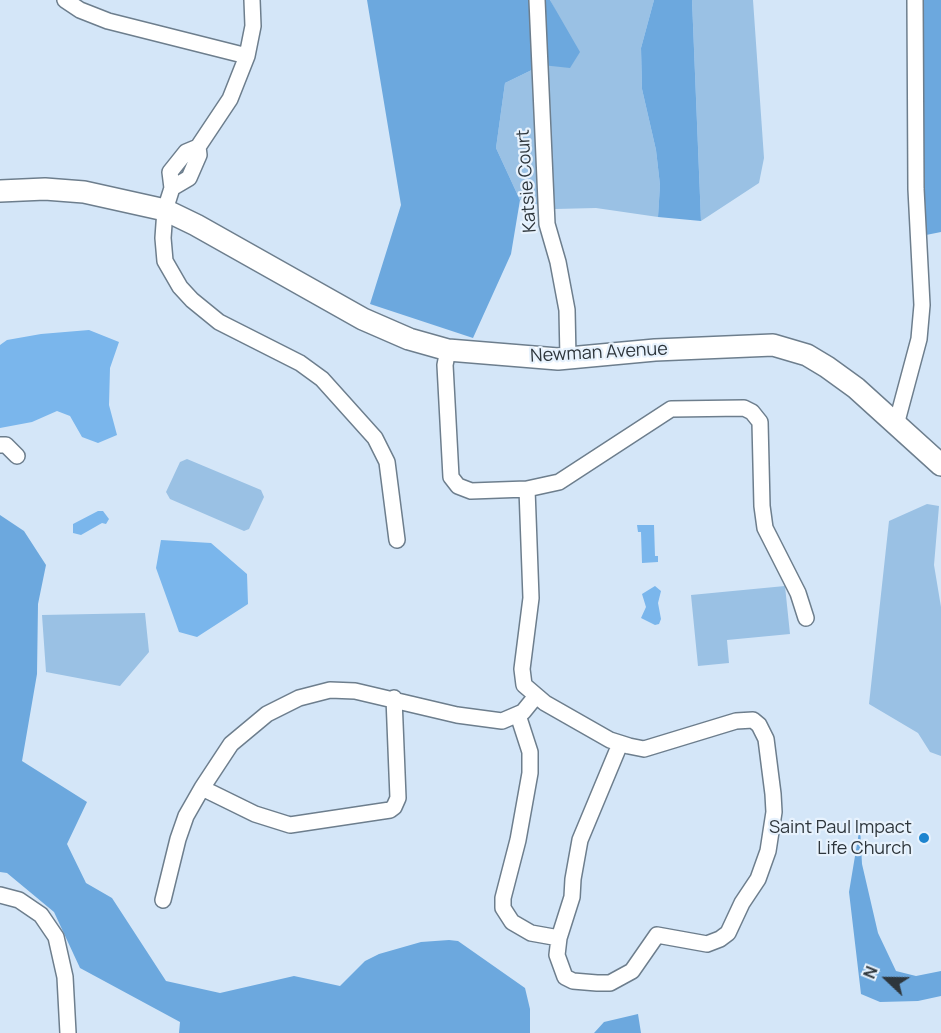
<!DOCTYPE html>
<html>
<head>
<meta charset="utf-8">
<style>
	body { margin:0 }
	#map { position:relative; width:941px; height:1033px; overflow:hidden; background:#d4e6f8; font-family:Manrope,sans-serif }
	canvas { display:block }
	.north { position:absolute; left:857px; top:949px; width:60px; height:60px; -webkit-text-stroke:4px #e7f2fd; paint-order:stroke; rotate:292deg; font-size:16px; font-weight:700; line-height:24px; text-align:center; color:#2e363c }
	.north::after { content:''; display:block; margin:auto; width:21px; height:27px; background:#2e363c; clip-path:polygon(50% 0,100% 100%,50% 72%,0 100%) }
</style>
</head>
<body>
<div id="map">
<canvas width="941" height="1033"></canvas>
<div class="north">N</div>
</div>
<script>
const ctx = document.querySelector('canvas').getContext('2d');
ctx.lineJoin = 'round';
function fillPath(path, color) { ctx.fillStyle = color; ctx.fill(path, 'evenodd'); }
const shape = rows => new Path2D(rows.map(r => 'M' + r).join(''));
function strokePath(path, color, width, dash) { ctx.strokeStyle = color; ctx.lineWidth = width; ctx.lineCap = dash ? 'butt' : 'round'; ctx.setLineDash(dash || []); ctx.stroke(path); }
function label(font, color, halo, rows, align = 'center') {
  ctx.font = font + ' Manrope,sans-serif'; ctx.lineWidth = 4.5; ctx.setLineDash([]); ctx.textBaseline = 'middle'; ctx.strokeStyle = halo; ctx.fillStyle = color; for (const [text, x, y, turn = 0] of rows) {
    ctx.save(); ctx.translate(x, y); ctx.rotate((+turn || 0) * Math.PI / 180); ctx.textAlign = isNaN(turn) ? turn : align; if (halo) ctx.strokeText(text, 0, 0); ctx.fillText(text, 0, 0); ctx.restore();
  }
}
const green = shape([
	[550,0,654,0,641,48,642,89,656,150,660,185,658,217,596,208,555,209,520,200,496,148,505,83,542,65,558,16],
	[692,0,753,0,764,158,759,183,701,221],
	[187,459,261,490,264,497,249,529,244,531,170,499,166,492,180,462],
	[927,504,939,506,934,565,941,607,941,756,930,752,918,733,869,704,889,521],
	[785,586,790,634,727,640,729,663,698,666,691,595],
	[145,613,149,652,120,686,46,672,42,615]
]);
const forest = shape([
	[367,0,550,0,580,52,570,68,542,65,505,83,496,148,520,200,511,254,473,338,370,304,401,205],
	[654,0,692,0,701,221,658,217,660,185,656,150,642,89,641,48],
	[919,0,941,0,941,232,926,235],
	[0,515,24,531,46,565,38,604,37,674,22,761,87,802,67,844,86,883,112,898,166,981,220,993,294,976,340,986,365,961,379,954,421,942,449,940,458,941,525,988,530,1009,530,1033,179,1033,180,1022,80,968,54,912,7,873,0,872],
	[860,826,862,864,878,933,896,971,916,976,941,971,941,996,918,1001,880,1002,861,994,849,892],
	[638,1014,641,1033,594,1033,604,1022]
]);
const water = shape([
	[89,330,119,342,110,368,109,405,117,435,98,443,82,437,70,416,57,411,32,422,0,428,0,345,7,340,41,334],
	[98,511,103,511,109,519,106,524,102,523,81,535,73,533,73,524],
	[637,525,654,525,655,556,658,556,658,562,642,563,641,532,638,532],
	[161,540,211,543,247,574,248,604,197,637,179,632,156,568],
	[655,586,661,591,658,603,661,619,659,624,655,625,641,618,646,607,642,594]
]);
const street = shape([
	[65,0,80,10,108,21,247,56],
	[252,0,253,26,247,56,230,99,198,147,186,152,170,172,172,188,165,210,163,238,165,261,180,287,192,300,219,322,300,363,322,379,375,438,387,462,397,540],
	[537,0,547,224,558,262,567,310,568,358],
	[172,188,189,178,199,155,198,147],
	[448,350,445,365,451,477,458,486,471,491,527,489,559,482,671,409,744,408,752,412,760,422,762,506,765,528,798,593,806,618],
	[896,425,919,339,922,305,916,189,915,0],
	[0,445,6,445,17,456],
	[527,489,531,598,522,669,524,685,545,703,610,740,629,746,644,749,736,721,753,720,759,725,766,739,773,794,774,812,768,851,758,879,742,903,728,933,720,939,707,944,657,935,632,971,610,983,597,983,573,981,565,977,557,955,559,938],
	[518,715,530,752,530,773,518,840,503,898,503,908,512,922,531,933,559,938,572,897,573,879,580,840,620,744],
	[202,788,255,814,290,825,390,810,394,807,398,798,394,698],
	[0,895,19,900,41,915,56,937,65,977,68,1033],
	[163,900,178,839,186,816,202,788,231,744,267,714,299,698,330,690,355,691,457,715,502,721,523,712,536,696]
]);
const secondary = shape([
	[0,191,45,189,84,192,165,210,196,225,363,319,409,339,448,350,558,359,655,350,773,345,807,355,827,367,856,388,941,465]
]);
const markers = [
	[924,838,6,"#1d84cf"]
];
const streetNames = [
	["Katsie Court",527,181,-94],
	["Newman Avenue",599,353,-3]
];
const poiNames = [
	["Saint Paul Impact",912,828],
	["Life Church",912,849]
];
fillPath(green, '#9ac1e4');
fillPath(forest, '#6ca8de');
fillPath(water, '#7ab6ec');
strokePath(street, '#6d7e8d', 18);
strokePath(secondary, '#6d7e8d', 24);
strokePath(street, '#fff', 15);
strokePath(secondary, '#fff', 21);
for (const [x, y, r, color] of markers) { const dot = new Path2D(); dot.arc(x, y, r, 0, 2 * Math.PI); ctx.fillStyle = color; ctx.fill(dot); strokePath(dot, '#e7f2fd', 2); }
label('18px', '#2e363c', '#e7f2fd', streetNames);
label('18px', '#2e363c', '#e7f2fd', poiNames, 'right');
</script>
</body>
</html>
